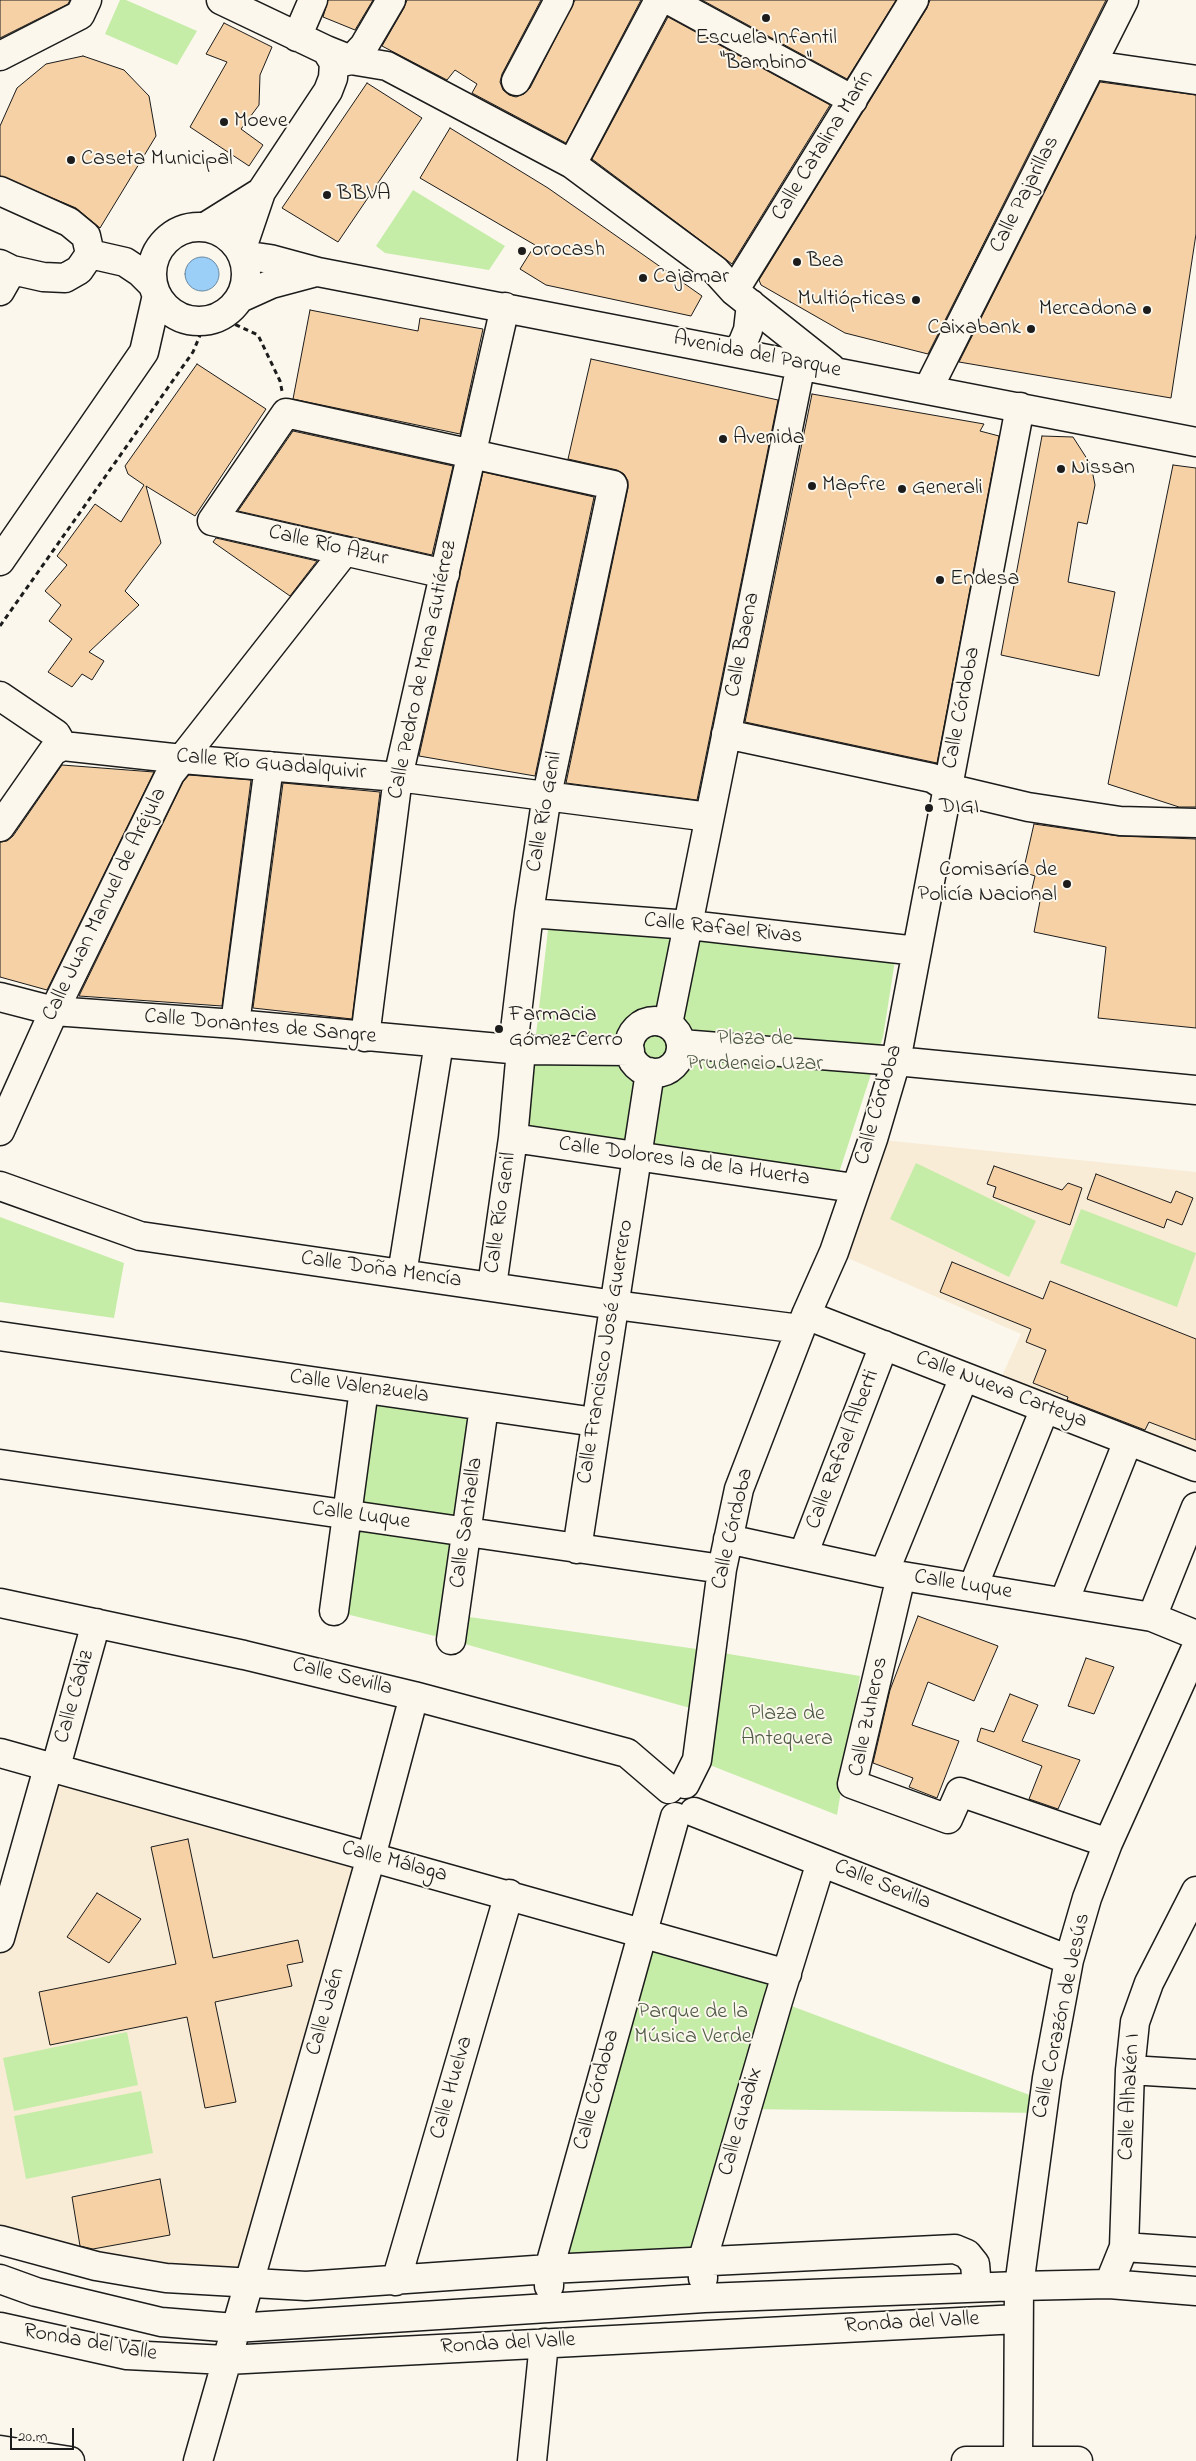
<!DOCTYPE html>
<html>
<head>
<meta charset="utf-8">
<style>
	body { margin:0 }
	#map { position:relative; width:1196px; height:2461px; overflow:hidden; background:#fbf7ec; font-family:"Indie Flower",sans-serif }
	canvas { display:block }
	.scale { position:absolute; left:10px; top:2428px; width:64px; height:22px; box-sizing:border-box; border:2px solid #1c1c1c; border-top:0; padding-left:6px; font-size:15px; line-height:18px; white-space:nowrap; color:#1c1c1c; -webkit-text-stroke:4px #fbf7ec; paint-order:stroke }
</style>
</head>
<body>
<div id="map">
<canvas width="1196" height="2461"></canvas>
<div class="scale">20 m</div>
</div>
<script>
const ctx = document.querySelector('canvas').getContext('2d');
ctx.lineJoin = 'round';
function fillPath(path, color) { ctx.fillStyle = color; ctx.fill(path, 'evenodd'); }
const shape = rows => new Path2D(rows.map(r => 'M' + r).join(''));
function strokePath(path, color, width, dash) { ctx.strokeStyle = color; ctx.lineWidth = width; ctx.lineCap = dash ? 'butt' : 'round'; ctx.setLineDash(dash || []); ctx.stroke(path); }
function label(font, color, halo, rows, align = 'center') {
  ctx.font = font + ' "Indie Flower",sans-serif'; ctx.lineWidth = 4; ctx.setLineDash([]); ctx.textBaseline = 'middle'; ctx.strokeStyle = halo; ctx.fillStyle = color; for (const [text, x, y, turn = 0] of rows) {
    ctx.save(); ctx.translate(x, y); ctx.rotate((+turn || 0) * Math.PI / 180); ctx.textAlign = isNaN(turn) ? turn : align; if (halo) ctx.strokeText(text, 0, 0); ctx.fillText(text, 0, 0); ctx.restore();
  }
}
const built = shape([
	[873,1139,1196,1172,1196,1467,996,1389,1021,1334,834,1252],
	[48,1768,371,1857,250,2283,0,2240,0,1938]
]);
const green = shape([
	[120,0,126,0,197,31,177,65,105,34],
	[413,190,505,246,489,270,385,253,376,246],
	[549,921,896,954,883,1037,838,1176,525,1131],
	[916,1163,1036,1221,1009,1277,890,1219],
	[1081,1209,1196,1253,1177,1307,1060,1263],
	[0,1217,124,1263,114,1318,0,1302],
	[364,1389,484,1407,455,1615,711,1651,860,1676,837,1815,697,1760,704,1712,451,1640,334,1611],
	[642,1933,787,1974,778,2001,1043,2100,1042,2113,746,2109,702,2262,549,2269],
	[127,2032,138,2085,14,2111,3,2058],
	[141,2091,153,2153,26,2179,14,2116]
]);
const water = shape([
	'185 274a17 17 0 1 1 34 0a17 17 0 1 1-34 0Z'
]);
const building = shape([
	[0,0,70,0,68,4,0,38,0,0],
	[328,0,373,0,355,30,323,17,328,0],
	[407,0,541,0,502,74,500,82,503,90,509,95,516,97,524,94,530,88,575,0,641,0,566,143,472,93,477,84,455,70,447,80,382,46,404,8,407,0],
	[702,0,896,0,847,79,702,0],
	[930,0,1106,0,928,354,845,333,761,285,759,280,927,8,930,0],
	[668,17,830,105,732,264,592,159,668,17],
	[224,23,272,47,260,75,259,105,241,129,263,145,249,166,190,127,227,62,206,54,224,23],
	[83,56,124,70,149,96,156,136,100,228,76,208,0,176,0,126,17,88,46,64,83,56],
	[1100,82,1196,95,1196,234,1171,398,959,362,1100,82],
	[367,83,422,118,338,242,282,208,367,83],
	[450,128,548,188,702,296,691,316,546,285,520,269,535,245,420,178,450,128],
	[310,310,418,331,420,318,483,329,460,434,293,399,310,310],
	[591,359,778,400,697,800,566,783,628,488,628,481,624,474,617,470,568,459,591,359],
	[197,364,266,409,195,516,146,486,161,543,125,591,139,605,89,652,104,661,92,680,82,674,72,687,48,672,72,639,49,621,61,605,45,591,67,565,57,556,95,504,121,522,144,485,128,474,125,466,197,364],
	[812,394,984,424,980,431,999,436,937,763,745,722,812,394],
	[293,431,453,466,432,555,238,511,293,431],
	[1042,436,1073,437,1091,465,1095,485,1087,524,1078,522,1068,582,1115,592,1099,676,1001,655,1042,436],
	[1173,465,1196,468,1196,807,1179,807,1108,784,1173,465],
	[483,472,594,497,535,776,419,756,483,472],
	[216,538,317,561,290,596,213,542,216,538],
	[62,765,154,772,47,990,0,977,0,842,7,841,13,836,62,765],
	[189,775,251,780,222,1006,79,996,183,782,189,775],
	[283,783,380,792,352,1019,253,1008,283,783],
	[1034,824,1118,836,1196,839,1196,1028,1098,1018,1106,947,1034,932,1041,896,1031,893,1035,876,1023,872,1034,824],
	[994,1166,1062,1190,1068,1183,1082,1188,1070,1225,993,1197,996,1187,987,1184,994,1166],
	[1096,1174,1171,1203,1176,1191,1193,1198,1182,1225,1167,1219,1164,1228,1087,1199,1096,1174],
	[952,1262,1043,1299,1050,1281,1196,1339,1196,1440,1149,1422,1145,1430,1067,1400,1068,1397,1033,1383,1046,1350,1026,1342,1031,1329,940,1292,952,1262],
	[918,1616,998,1646,974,1701,928,1682,912,1725,959,1741,937,1798,909,1787,913,1778,873,1763,890,1690,918,1616],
	[1086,1658,1114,1667,1094,1714,1068,1706,1086,1658],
	[1010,1694,1038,1705,1022,1741,1080,1760,1058,1809,1029,1799,1042,1766,977,1741,981,1728,994,1732,1010,1694],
	[188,1839,213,1958,298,1940,303,1962,287,1965,292,1986,215,2002,236,2102,205,2108,187,2017,50,2045,39,1992,176,1964,151,1847,188,1839],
	[97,1893,141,1919,109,1963,67,1937,97,1893],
	[160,2179,170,2235,93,2249,80,2246,72,2197,160,2179]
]);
const path = shape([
	[219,317,258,335,280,381,282,391],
	[0,626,193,352,206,321]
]);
const minor = shape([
	[221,0,326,50,334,63,333,78,328,91,261,192,241,251],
	[669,0,853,100],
	[297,37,313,0],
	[326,50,351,60,387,66,572,164,715,270,734,291,831,368],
	[0,56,80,15,87,0],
	[338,63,351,60,364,46,391,0],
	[1093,65,1196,80],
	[516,81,559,0],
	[572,164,659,0],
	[0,191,69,222,86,236,90,254],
	'152 274a47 47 0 1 1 94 0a47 47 0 1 1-94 0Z',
	[205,227,261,192],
	[90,254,125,262,140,272,153,285],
	[242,255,270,259,318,272,1196,442],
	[0,264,12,270,43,277,65,278,79,270,90,254],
	[0,291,12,270],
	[734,291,914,0],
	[240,298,271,284,316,272],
	[739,352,748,330,751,304],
	[928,389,1124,0],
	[0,561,144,352,157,295],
	[445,574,212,521,286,413,613,485,547,795,529,913,515,1030,521,1050,513,1138,492,1286],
	[0,696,56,734,63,746,182,759,398,777,709,817],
	[726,734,932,778,948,788,1028,807,1120,821,1196,823],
	[0,827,53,751,63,746],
	[529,913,689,925,917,951],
	[0,997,54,1011,235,1024,521,1050,630,1051],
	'629 1047a26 26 0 1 1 52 0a26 26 0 1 1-52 0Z',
	[235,1024,269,766],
	[668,1024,801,364],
	[365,1037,398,777,505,307],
	[681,1044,896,1061,1196,1090],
	[0,1131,54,1011,170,774,345,551],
	[513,1138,854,1188],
	[0,1186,140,1236,615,1305,800,1329],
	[402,1274,439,1043],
	[806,1315,1196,1467],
	[0,1336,595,1422],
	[0,1464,722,1569],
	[728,1539,884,1573,1152,1617,1196,1635],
	[577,1549,650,1072],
	[803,1555,884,1345],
	[884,1573,964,1377],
	[901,1576,852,1784,948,1819,960,1792,1108,1843],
	[973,1587,1045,1408],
	[1064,1602,1128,1441],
	[0,1603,244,1655,414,1696,627,1753,669,1789],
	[334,1611,364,1389],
	[1152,1617,1196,1507],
	[451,1640,484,1407],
	[0,1753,787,1974],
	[55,1770,96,1623],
	[685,1784,697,1760,722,1569,739,1489,806,1315,834,1252,873,1139,896,1061,1020,407],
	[694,1812,1069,1960],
	[0,1938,48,1768],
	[1130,2070,1196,2074],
	[0,2240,96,2266,166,2278,306,2286,549,2269,955,2249,967,2254,975,2264,977,2287],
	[1124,2247,1196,2252],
	[703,2278,702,2262,778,2001,821,1862],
	[0,2279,36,2292,161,2322,235,2328,704,2298,1019,2286,1109,2284,1196,2291],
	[396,2281,509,1894],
	[1109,2284,1124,2247,1130,2070,1135,2022,1149,1983,1196,1891],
	[549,2286,549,2269,675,1817],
	[0,2327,127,2355,226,2360,1018,2319],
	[0,2450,70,2461],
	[198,2461,371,1857,414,1696],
	[532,2461,544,2343],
	[966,2461,1078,2461],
	[1018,2461,1019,2286,1047,2078,1069,1960,1087,1898,1108,1843,1196,1648]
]);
const markers = [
	[766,18,5,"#1c1c1c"],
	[224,122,5,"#1c1c1c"],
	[71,160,5,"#1c1c1c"],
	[327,195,5,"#1c1c1c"],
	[522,251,5,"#1c1c1c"],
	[797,262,5,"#1c1c1c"],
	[643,278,5,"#1c1c1c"],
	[916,300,5,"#1c1c1c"],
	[1147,310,5,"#1c1c1c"],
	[1031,329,5,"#1c1c1c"],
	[723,439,5,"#1c1c1c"],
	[1061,469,5,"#1c1c1c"],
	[812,486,5,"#1c1c1c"],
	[902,489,5,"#1c1c1c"],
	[940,580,5,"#1c1c1c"],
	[929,808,5,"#1c1c1c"],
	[1067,884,5,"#1c1c1c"],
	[499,1029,5,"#1c1c1c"]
];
const poiNames = [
	["Escuela Infantil",766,39,"center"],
	["\"Bambino\"",766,64,"center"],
	["Moeve",234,122],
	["Caseta Municipal",81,160],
	["BBVA",337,195],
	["orocash",532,251],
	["Bea",807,262],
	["Cajamar",653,278],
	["Multiópticas",906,300,"right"],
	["Mercadona",1137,310,"right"],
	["Caixabank",1021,329,"right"],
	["Avenida",733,439],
	["Nissan",1071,469],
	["Mapfre",822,486],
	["Generali",912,489],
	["Endesa",950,580],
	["DIGI",939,808],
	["Comisaría de",1057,871,"right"],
	["Policía Nacional",1057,896,"right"],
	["Farmacia",509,1016],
	["Gómez Cerro",509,1041]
];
const streetNames = [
	["Calle Catalina Marín",824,146,-58],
	["Calle Pajarillas",1026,195,-63],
	["Avenida del Parque",757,356,11],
	["Calle Río Azur",328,547,13],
	["Calle Baena",744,645,-79],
	["Calle Pedro de Mena Gutiérrez",424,670,-78],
	["Calle Córdoba",963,708,-79],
	["Calle Río Guadalquivir",271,766,5],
	["Calle Río Genil",546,812,-80],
	["Calle Juan Manuel de Aréjula",106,905,-64],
	["Calle Rafael Rivas",723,930,6],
	["Calle Donantes de Sangre",260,1028,5],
	["Calle Córdoba",880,1105,-74],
	["Calle Dolores la de la Huerta",684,1163,8],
	["Calle Río Genil",502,1213,-82],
	["Calle Doña Mencía",381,1271,8],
	["Calle Francisco José Guerrero",607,1352,-81],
	["Calle Valenzuela",359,1388,8],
	["Calle Nueva Carteya",1001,1391,21],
	["Calle Rafael Alberti",844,1450,-69],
	["Calle Luque",361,1517,8],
	["Calle Santaella",468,1523,-82],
	["Calle Córdoba",734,1529,-77],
	["Calle Luque",963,1586,9],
	["Calle Sevilla",342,1678,14],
	["Calle Cádiz",76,1697,-74],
	["Calle Zuheros",870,1717,-78],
	["Calle Málaga",394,1863,15],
	["Calle Sevilla",882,1886,22],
	["Calle Jaén",327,2012,-74],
	["Calle Corazón de Jesús",1063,2016,-78],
	["Calle Huelva",453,2088,-74],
	["Calle Córdoba",598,2090,-75],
	["Calle Alhakén I",1131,2097,-87],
	["Calle Guadix",742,2122,-74],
	["Ronda del Valle",912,2324,-3],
	["Ronda del Valle",90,2344,10],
	["Ronda del Valle",508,2345,-3]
];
const parkNames = [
	["Plaza de",755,1040],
	["Prudencio Uzar",755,1065],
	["Plaza de",787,1715],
	["Antequera",787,1740],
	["Parque de la",693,2013],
	["Música Verde",693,2038]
];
fillPath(built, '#f9ecd7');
fillPath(green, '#c5eda7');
fillPath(water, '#9bcff8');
strokePath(water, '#6887a0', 1);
fillPath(building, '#f5d1a5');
strokePath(building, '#1c1c1c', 1);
strokePath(minor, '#1c1c1c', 31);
strokePath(path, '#1c1c1c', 3, [5, 4]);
strokePath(minor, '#fbf7ec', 28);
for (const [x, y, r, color] of markers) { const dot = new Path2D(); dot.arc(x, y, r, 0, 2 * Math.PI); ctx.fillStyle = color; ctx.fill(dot); strokePath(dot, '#fbf7ec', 2); }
label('22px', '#1c1c1c', '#fbf7ec', poiNames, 'left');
label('22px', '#1c1c1c', '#fbf7ec', streetNames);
label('22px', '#4f5b46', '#fbf7ec', parkNames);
</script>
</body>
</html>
